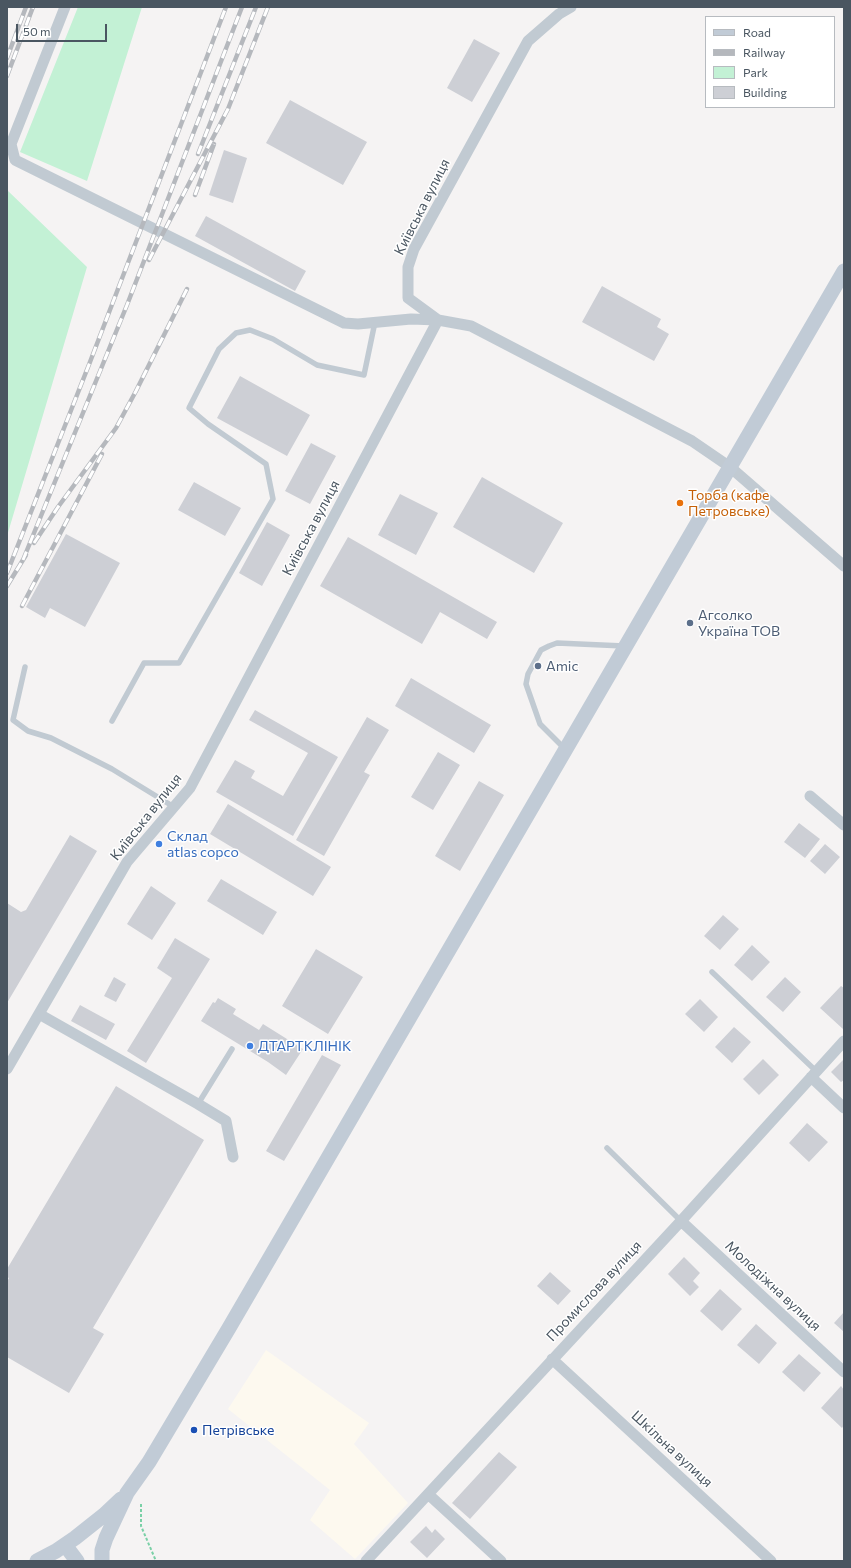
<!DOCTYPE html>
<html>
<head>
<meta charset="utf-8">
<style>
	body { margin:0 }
	#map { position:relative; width:851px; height:1568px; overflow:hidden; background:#f5f3f3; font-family:Commissioner,sans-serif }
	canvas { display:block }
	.frame { position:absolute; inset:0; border:8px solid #4a5661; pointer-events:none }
	.legend { position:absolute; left:705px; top:16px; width:130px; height:92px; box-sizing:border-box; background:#fff; border:1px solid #b7bbc0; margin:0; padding:5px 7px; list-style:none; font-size:12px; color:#4a5661 }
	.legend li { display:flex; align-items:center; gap:8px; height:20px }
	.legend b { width:20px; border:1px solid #b7bbc0 }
	.scale { position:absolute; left:16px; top:24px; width:91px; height:18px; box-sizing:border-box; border:2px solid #4a5661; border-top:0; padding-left:5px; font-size:12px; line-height:14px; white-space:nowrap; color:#4a5661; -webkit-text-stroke:3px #fff; paint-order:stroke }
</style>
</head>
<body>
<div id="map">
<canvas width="851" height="1568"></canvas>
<div class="frame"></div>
<ul class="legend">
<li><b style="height:5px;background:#c1cbd6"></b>Road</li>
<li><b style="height:5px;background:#b5b8bd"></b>Railway</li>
<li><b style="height:11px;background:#c3f1d5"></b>Park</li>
<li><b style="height:11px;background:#cdcfd5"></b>Building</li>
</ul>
<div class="scale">50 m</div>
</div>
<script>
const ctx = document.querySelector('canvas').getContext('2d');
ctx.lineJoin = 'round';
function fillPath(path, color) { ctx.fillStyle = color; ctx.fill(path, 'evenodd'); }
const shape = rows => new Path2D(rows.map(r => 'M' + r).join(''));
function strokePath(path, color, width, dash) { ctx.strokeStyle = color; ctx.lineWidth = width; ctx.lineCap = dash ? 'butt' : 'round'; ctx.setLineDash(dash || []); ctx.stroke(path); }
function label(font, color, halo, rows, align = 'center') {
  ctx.font = font + ' Commissioner,sans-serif'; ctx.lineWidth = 3; ctx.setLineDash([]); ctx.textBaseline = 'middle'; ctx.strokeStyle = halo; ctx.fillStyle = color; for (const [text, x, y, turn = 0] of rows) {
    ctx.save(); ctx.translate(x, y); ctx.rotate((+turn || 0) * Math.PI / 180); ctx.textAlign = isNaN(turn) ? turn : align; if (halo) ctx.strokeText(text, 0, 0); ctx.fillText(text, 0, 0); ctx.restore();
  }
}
const commercial = shape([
	[266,1350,369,1423,354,1444,408,1503,355,1559,310,1520,330,1490,228,1409]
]);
const green = shape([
	[78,7,142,7,87,181,20,152],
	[7,190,87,267,7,536]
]);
const building = shape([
	[474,39,500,53,472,102,447,88],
	[290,100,367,142,343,185,266,143],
	[224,150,247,158,233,203,209,195],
	[206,216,306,271,295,291,195,236],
	[602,286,661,319,657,327,669,334,654,361,582,322],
	[240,376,310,415,287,456,217,418],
	[311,443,336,456,310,504,285,491],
	[482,477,563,523,534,573,453,527],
	[194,482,241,508,225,536,178,510],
	[400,494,438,513,416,555,378,535],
	[267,522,290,535,262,586,239,573],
	[66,534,120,563,85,627,50,608,45,618,26,607],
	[348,537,497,622,487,639,440,612,422,644,320,586],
	[411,678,491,725,474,753,395,706],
	[255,710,338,757,293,836,216,792,235,760,255,771,251,778,283,796,308,753,249,720],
	[367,717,389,730,364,772,370,775,324,856,296,840],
	[438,752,460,765,433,810,411,797],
	[479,781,504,795,460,871,435,856],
	[228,804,331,867,313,896,210,834],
	[799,823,820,839,805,858,784,842],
	[70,835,97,851,7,1003,7,903,21,912,26,910],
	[825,844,840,857,825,874,810,861],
	[221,879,277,912,263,935,207,901],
	[151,886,176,903,152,940,127,924],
	[723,915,739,929,720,950,704,936],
	[175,938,210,959,146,1063,127,1051,172,978,157,968],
	[752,945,770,962,752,981,734,965],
	[316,949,363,977,328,1034,282,1006],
	[114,977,126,984,116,1002,104,996],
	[785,977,801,992,783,1012,766,997],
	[841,986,844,988,843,1029,820,1008],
	[218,998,236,1009,233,1014,259,1030,263,1024,303,1049,286,1075,268,1062,201,1021,213,1002,215,1003],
	[700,999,718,1017,704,1032,685,1014],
	[80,1005,115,1024,106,1040,71,1021],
	[734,1027,751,1042,732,1063,715,1047],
	[322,1055,341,1065,284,1161,266,1151],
	[763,1059,779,1075,759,1095,743,1079],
	[844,1059,844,1080,841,1082,831,1072],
	[116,1086,204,1140,93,1328,104,1334,69,1393,7,1357,7,1282,9,1278,7,1277,7,1269],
	[807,1123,828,1142,809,1162,789,1143],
	[684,1257,700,1273,693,1281,699,1287,690,1296,668,1274],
	[550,1272,571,1291,558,1305,537,1286],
	[720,1289,742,1309,722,1331,700,1311],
	[844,1312,844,1332,834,1323],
	[756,1324,777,1343,759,1364,737,1345],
	[799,1354,821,1373,804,1392,782,1372],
	[841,1386,844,1390,844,1425,842,1428,821,1408],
	[499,1452,517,1467,470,1519,452,1503],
	[426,1526,432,1533,435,1529,445,1539,427,1558,410,1542]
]);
const path = shape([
	[7,174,8,174],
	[141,1504,141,1526,156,1561]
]);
const service = shape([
	[25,667,13,720,28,731,51,738,112,769,174,807],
	[112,721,144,663,179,663,273,499,266,464,208,424,189,408,219,349,236,333,250,330,273,339,317,365,364,375,375,322],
	[565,749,540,724,526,684,528,674,541,650,549,646,557,643,624,646],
	[712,972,816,1071],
	[198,1104,232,1049],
	[607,1148,681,1221]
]);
const minor = shape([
	[65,7,11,144,15,160,344,323,358,324,411,319,438,320,471,326,692,441,730,467,844,566],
	[438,320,408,298,408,267,414,249,528,41,559,14,571,7],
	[810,796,844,825],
	[39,1014,198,1104,226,1121,233,1157],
	[7,1069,127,862,190,788,438,320],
	[811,1077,844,1108],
	[681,1221,844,1372],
	[552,1359,771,1561],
	[428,1494,501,1561],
	[366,1561,681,1221,844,1041]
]);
const secondary = shape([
	[65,1545,77,1561],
	[37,1561,56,1551,75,1538,104,1515,121,1499],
	[102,1561,102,1550,106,1538,127,1493,149,1462,229,1328,844,271]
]);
const rail = shape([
	[7,58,26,7],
	[7,76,33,7],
	[198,154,256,7],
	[195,195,214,144],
	[149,260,228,109,268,7],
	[34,543,58,507,116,428,136,391,187,289],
	[23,560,127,305,242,7],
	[7,573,90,362,226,7],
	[7,586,26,555],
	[22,606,102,454]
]);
const markers = [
	[680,503,4,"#e8710a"],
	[690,623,4,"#5c6f8a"],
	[538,666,4,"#5c6f8a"],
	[159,844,4,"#3f7fe0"],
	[250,1046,4,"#3f7fe0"],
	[194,1430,4,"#1a4fb4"]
];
const streetNames = [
	["Київська вулиця",422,207,-63],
	["Київська вулиця",311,528,-62],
	["Київська вулиця",146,817,-52],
	["Молодіжна вулиця",773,1286,43],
	["Промислова вулиця",594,1291,-47],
	["Шкільна вулиця",672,1449,43]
];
const foodNames = [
	["Торба (кафе",688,495],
	["Петровське)",688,511]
];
const serviceNames = [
	["Агсолко",698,615],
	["Україна ТОВ",698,631],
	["Amic",546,666]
];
const shopNames = [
	["Склад",167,836],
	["atlas copco",167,852],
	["ДТАРТКЛІНІК",258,1046]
];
const transitNames = [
	["Петрівське",202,1430]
];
fillPath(commercial, '#fdf9ef');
fillPath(green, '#c3f1d5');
fillPath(building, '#cdcfd5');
strokePath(path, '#7ad0a6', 2, [3, 2]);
strokePath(service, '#c1cad2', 5.5);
strokePath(minor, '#c1cad2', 11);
strokePath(secondary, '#c1cbd6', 15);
strokePath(rail, '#b5b8bd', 4.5);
strokePath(rail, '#fff', 3, [9]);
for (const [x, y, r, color] of markers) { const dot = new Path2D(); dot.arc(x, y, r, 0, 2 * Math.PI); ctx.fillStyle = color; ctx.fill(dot); strokePath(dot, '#fff', 1.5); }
label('14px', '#4a5661', '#fff', streetNames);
label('14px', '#c56008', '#fff', foodNames, 'left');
label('14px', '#4e5e75', '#fff', serviceNames, 'left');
label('14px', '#366cbe', '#fff', shopNames, 'left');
label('14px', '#164399', '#fff', transitNames, 'left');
</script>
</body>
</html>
